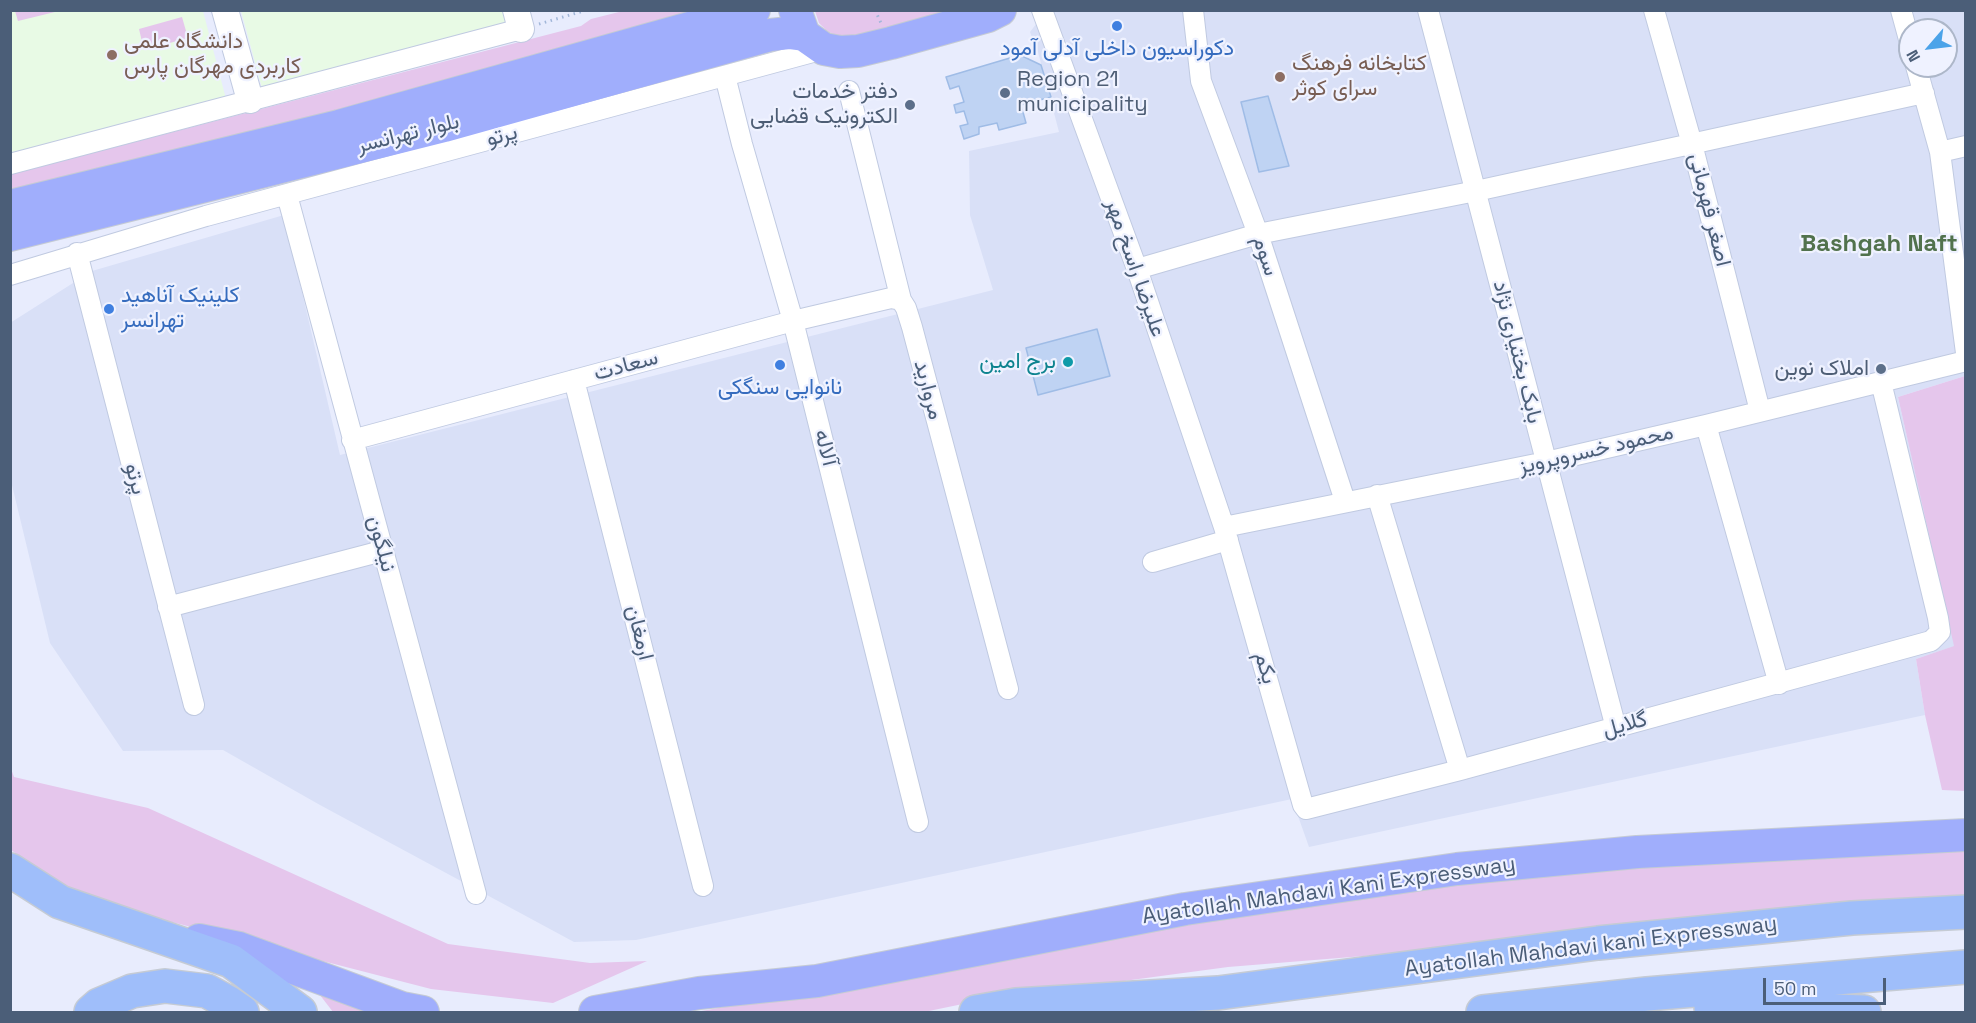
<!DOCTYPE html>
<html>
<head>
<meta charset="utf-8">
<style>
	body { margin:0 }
	#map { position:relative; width:1976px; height:1023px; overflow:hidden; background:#e8ecfd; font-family:"Space Grotesk",sans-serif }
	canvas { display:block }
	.frame { position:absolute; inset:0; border:12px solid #4b5e78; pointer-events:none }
	.north { position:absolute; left:1898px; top:18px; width:60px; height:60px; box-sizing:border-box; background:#eff2ff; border:2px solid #adb7c9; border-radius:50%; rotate:242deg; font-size:16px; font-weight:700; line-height:24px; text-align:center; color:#4b5e78 }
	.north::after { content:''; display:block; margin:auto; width:21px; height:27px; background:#4ba3e9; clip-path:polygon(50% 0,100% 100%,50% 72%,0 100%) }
	.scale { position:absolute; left:1763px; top:978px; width:123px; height:27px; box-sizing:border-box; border:3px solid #4b5e78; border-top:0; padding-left:8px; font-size:18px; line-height:21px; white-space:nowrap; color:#4b5e78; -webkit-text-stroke:4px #eff2ff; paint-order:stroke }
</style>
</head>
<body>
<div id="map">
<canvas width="1976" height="1023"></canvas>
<div class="frame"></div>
<div class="north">N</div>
<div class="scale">50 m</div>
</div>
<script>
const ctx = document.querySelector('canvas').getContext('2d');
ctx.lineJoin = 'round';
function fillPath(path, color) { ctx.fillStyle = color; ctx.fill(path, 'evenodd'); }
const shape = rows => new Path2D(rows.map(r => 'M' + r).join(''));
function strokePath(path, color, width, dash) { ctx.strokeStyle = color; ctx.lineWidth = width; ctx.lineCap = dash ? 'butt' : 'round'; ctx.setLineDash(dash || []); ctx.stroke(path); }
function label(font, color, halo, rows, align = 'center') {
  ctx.font = font + ' "Space Grotesk",Vazirmatn,sans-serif'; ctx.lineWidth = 4.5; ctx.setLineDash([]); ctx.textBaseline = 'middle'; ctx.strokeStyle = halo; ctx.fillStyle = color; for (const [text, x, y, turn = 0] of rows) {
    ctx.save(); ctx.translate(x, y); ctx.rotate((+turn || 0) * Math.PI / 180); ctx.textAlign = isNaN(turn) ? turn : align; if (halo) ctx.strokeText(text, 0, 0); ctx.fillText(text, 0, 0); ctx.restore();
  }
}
const residential = shape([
	[1046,11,1965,11,1965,376,1898,397,1955,646,1916,659,1925,715,1309,847,1292,799,636,940,574,942,320,805,223,750,123,751,50,643,11,481,10,323,92,271,284,215,340,455,993,290,970,215,969,151,1059,132,1038,52,1030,32],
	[1910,30,1946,30,1946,66,1910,66]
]);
const education = shape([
	[505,10,509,23,262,88,241,11],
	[10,11,203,11,226,99,11,156]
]);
const green = shape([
	[15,11,15,10,59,11,18,21],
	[623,11,721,11,11,200,11,174,581,26,591,19],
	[815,11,971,11,892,31,839,38,826,30,819,23],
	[182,17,188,38,144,50,139,29],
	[1965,376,1966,791,1965,791,1942,790,1925,715,1916,659,1954,646,1898,397],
	[10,766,14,777,148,808,448,944,590,963,647,961,553,1003,431,989,79,898,11,850],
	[1965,847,1965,896,1734,913,1413,952,1228,967,982,1000,924,1012,696,1012,1306,902,1618,866],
	[313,986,376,1012,333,1012]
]);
const building = shape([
	[1020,55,1041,65,1051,97,1021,105,1026,123,999,130,997,123,979,127,979,134,964,139,960,126,968,124,964,111,956,113,954,105,964,102,959,86,950,89,946,77,1020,55],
	[1268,96,1289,166,1259,172,1241,102,1268,96],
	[1097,329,1110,376,1038,395,1026,348,1097,329]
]);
const path = shape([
	[875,10,881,23],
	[539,24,587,10]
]);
const minor = shape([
	[1042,10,1137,269,1224,527,1303,805,1306,809,1460,770,1931,641,1940,632,1938,618,1881,382],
	[1193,10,1201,81,1258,234,1345,501],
	[1428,10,1616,728],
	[1654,10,1692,144,1760,411],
	[1901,10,1910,43],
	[1916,66,1940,152,1966,353],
	[725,76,742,144,793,321,918,822],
	[849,91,901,300,906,308,912,327,1008,689],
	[1940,152,1966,146],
	[10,164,521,29],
	[287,195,476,894],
	[77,253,194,705],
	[1137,269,1258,234,1476,191,1924,93],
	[10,275,206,216,824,49],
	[574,380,703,886],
	[1706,425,1779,684],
	[352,440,793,321,891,298,901,300],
	[1377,495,1460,770],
	[1224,527,1546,462,1706,425,1966,361],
	[1153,562,1228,540],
	[168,607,382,551]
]);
const tertiary = shape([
	[225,10,250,100],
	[516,10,521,29]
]);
const primary = shape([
	[795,10,804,35,824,49,840,52,858,51,891,43,988,16,1000,10],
	[10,206,339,126,754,10],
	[10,235,444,126,770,35,789,33,804,35],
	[199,940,239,948,402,1008,423,1012],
	[595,1012,699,993,817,981,1185,909,1457,869,1637,852,1966,835]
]);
const trunk = shape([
	[10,870,60,902,231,961,300,1012],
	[1711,1007,1864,1012],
	[91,1012,99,1005,132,991,165,986,207,991,229,1003,242,1012],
	[976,1012,1016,1005,1218,993,1598,943,1852,918,1966,912],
	[1483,1012,1647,994,1966,967]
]);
const markers = [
	[1117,26,6,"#3f7fe0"],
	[112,55,6,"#8d6e63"],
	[1280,77,6,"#8d6e63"],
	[1005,93,6,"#5c6f8a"],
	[910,105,6,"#5c6f8a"],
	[109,309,6,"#3f7fe0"],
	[1068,362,6,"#0f9aa8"],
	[780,365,6,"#3f7fe0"],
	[1881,369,6,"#5c6f8a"]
];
const educationNames = [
	["دانشگاه علمی",124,42],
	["کاربردی مهرگان پارس",124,67],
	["کتابخانه فرهنگ",1292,64],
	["سرای کوثر",1292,89]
];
const shopNames = [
	["دکوراسیون داخلی آدلی آمود",1117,49],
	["کلینیک آناهید",121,296,"left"],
	["تهرانسر",121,321,"left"],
	["نانوایی سنگکی",780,388]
];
const serviceNames = [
	["Region 21",1017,80,"left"],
	["municipality",1017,105,"left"],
	["دفتر خدمات",898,92],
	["الکترونیک قضایی",898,117],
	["املاک نوین",1869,369]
];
const streetNames = [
	["بلوار تهرانسر",408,134,-14],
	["پرتو",502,136,-15],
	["اصغر قهرمانی",1709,210,76],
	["سوم",1265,256,72],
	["علیرضا راسخ مهر",1135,268,71],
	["بابک بختیاری نژاد",1517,352,76],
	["سعادت",626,366,-15],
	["مروارید",928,390,75],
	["آلاله",825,448,76],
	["محمود خسروپرویز",1596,450,-13],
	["پرتو",135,479,76],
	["نیلگون",381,544,75],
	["ارمغان",639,633,76],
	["یکم",1265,668,74],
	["گلایل",1625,725,-15],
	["Ayatollah Mahdavi Kani Expressway",1329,891,-8],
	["Ayatollah Mahdavi kani Expressway",1591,947,-7]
];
const cultureNames = [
	["برج امین",1056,362]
];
const neighbourhoodNames = [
	["Bashgah Naft",1879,244]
];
fillPath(residential, '#d9e0f7');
fillPath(education, '#e8fae5');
fillPath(green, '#e5c6ec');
fillPath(building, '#bfd3f3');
strokePath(building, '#9fbce6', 1.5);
strokePath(minor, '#c0cae1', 22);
strokePath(tertiary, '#c0cae1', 28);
strokePath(primary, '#c5cbd4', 34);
strokePath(trunk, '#c5cbd4', 36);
strokePath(path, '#a2b7d9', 3, [1.5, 4.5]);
strokePath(minor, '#fff', 20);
strokePath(tertiary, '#fff', 26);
strokePath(primary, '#a0aefc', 32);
strokePath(trunk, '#9fbefa', 33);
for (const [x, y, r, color] of markers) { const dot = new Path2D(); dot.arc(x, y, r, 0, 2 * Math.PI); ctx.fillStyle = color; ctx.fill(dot); strokePath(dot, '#eff2ff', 2); }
label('22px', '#785e54', '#eff2ff', educationNames, 'left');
label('22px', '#366cbe', '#eff2ff', shopNames);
label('22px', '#4e5e75', '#eff2ff', serviceNames, 'right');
label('22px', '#4b5e78', '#eff2ff', streetNames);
label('22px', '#0d838f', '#eff2ff', cultureNames, 'right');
label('bold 24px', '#51724d', '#eff2ff', neighbourhoodNames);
</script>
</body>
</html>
